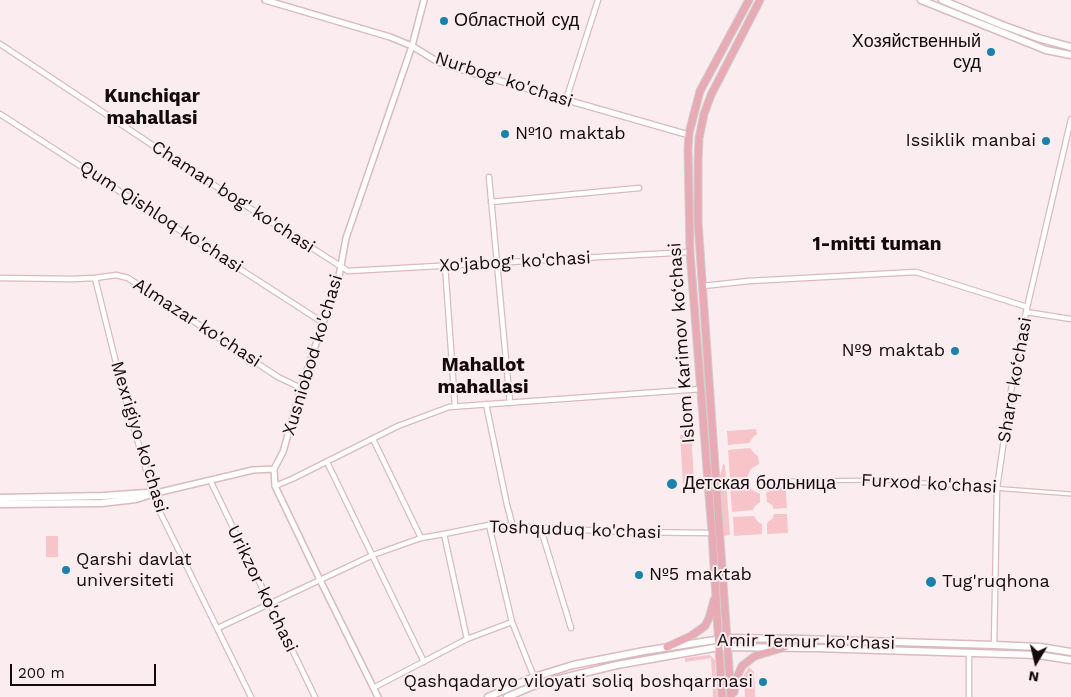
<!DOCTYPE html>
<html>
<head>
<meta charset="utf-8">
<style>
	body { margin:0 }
	#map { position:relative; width:1071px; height:697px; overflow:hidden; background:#fbedef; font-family:"Work Sans",sans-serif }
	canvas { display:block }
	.north { position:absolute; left:1011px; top:637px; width:50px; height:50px; -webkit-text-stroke:4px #fbedef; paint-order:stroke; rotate:189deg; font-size:14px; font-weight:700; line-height:20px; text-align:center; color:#140a0b }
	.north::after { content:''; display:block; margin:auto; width:18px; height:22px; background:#140a0b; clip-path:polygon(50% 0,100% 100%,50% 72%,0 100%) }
	.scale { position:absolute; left:10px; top:664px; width:146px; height:22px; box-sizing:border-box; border:2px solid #140a0b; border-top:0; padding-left:6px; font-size:15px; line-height:18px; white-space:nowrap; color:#140a0b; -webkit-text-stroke:4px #fbedef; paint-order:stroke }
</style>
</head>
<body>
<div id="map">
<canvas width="1071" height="697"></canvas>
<div class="north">N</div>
<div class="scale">200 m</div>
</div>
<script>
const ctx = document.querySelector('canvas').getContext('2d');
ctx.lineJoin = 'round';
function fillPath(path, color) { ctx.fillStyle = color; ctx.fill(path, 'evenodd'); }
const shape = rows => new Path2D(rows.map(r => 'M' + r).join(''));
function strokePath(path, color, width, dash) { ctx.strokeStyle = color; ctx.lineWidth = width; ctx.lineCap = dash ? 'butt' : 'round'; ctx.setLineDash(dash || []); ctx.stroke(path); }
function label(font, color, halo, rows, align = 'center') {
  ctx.font = font + ' "Work Sans",sans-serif'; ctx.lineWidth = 4; ctx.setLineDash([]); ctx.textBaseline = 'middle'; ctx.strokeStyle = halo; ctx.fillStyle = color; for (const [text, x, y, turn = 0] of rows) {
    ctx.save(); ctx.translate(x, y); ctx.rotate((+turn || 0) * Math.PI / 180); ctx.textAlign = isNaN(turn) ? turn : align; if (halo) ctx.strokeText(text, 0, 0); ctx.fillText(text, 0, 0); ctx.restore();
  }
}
const green = shape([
	[691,429,694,483,683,484,680,435,684,435,683,430],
	[756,429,757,434,754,436,749,443,728,445,727,431],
	[750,448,755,454,758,456,759,464,751,469,747,477,730,478,728,450],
	[723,464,725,465,730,535,724,536,720,476],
	[777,480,785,480,787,508,774,509,772,505,767,502,766,493,774,488],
	[748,482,752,490,760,494,760,502,755,506,753,510,732,512,730,484],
	[774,514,787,514,788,533,767,534,767,523,773,518],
	[754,516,758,522,762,524,762,534,734,536,733,517],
	[46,536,58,536,58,557,46,557],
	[710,655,715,660,717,697,713,697,711,658,685,662,685,658],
	[749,667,754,672,755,697,745,697,744,675]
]);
const pedestrian = shape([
	[787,481,887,480,1071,494]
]);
const minor = shape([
	[0,44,181,164,348,271,690,252],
	[566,100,598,0],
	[0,114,322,322],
	[489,177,510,403],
	[491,202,639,188],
	[445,265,455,406],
	[0,278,72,279,95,278,116,275,128,278,278,377,301,388],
	[95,278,122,387,156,504,251,697],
	[703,286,749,281,916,272,1027,307],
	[1026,312,1071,319],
	[486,404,507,505,513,527],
	[373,439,421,538],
	[327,462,424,662],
	[210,480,315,697],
	[275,486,292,479,398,426,449,407,701,389],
	[489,525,512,622,534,677],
	[542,528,543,536,571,628],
	[444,534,467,639],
	[218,628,373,555,421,538,444,534,489,525,623,532,712,533],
	[994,645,997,488,1011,391,1026,312,1071,119],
	[969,653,969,697],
	[373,688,467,639,512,622]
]);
const tertiary = shape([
	[265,0,390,37,412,46,438,62,476,74,689,135],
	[152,494,253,470,274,469],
	[378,697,320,580,275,486,274,469,283,452,301,388,339,276,346,238,412,46,424,0]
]);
const secondary = shape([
	[921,0,1046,50,1071,55],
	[942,0,1002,25,1038,38,1071,47],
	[0,498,103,496,146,493],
	[0,504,102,503,136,499,152,494],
	[488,697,534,677,573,665,644,651,728,638,801,639,994,645,1040,647,1071,652],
	[507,697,538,684,617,665,719,647,815,648,1038,655,1071,660]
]);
const primary = shape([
	[667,647,691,636,705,626,709,618,714,600],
	[734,692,737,677,742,666,755,656,785,647],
	[722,697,712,533,690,252,688,149,689,133,700,91,749,0],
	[731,697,698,222,698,162,699,138,704,114,711,95,760,0]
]);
const markers = [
	[444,21,5,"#1981ab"],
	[991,52,5,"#1981ab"],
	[505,134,5,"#1981ab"],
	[1046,141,5,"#1981ab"],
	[955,351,5,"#1981ab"],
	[672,484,6,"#1981ab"],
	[66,570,5,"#1981ab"],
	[639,575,5,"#1981ab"],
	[931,582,6,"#1981ab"],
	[763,682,5,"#1981ab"]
];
const poiNames = [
	["Областной суд",454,21],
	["Хозяйственный",981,42,"right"],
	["суд",981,63,"right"],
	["№10 maktab",515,134],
	["Issiklik manbai",1036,141,"right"],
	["№9 maktab",945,351,"right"],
	["Детская больница",683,484],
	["Qarshi davlat",76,560],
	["universiteti",76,581],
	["№5 maktab",649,575],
	["Tug'ruqhona",942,582],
	["Qashqadaryo viloyati soliq boshqarmasi",753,682,"right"]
];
const streetNames = [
	["Nurbog' ko'chasi",504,80,18],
	["Chaman bog' ko'chasi",233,197,33],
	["Qum Qishloq ko'chasi",161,217,33],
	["Xo'jabog' ko'chasi",515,262,-3],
	["Almazar ko'chasi",197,323,33],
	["Islom Karimov ko‘chasi",682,343,-94],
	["Xusniobod ko'chasi",313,355,-73],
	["Sharq ko‘chasi",1015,380,-80],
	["Mexrigiyo ko'chasi",139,437,73],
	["Furxod ko'chasi",929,484,3],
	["Toshquduq ko'chasi",575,530,2],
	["Urikzor ko'chasi",262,589,64],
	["Amir Temur ko'chasi",806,642,1]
];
const neighbourhoodNames = [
	["Kunchiqar",152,96],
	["mahallasi",152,118],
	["1-mitti tuman",877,244],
	["Mahallot",483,365],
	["mahallasi",483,387]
];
fillPath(green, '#f7c4ca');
strokePath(pedestrian, '#dababe', 5.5);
strokePath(minor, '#dababe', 7);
strokePath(tertiary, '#dababe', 8);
strokePath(secondary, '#dababe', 9);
strokePath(primary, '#d0cece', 9);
strokePath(pedestrian, '#fff', 3);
strokePath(minor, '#fff', 4.5);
strokePath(tertiary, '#fff', 5);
strokePath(secondary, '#fff', 6);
strokePath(primary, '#e8aab4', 7);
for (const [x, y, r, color] of markers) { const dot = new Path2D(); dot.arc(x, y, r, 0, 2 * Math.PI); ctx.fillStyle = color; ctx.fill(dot); strokePath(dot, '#fbedef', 2); }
label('18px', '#140a0b', '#fbedef', poiNames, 'left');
label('18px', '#140a0b', '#fbedef', streetNames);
label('bold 19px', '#140a0b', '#fbedef', neighbourhoodNames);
</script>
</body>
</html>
